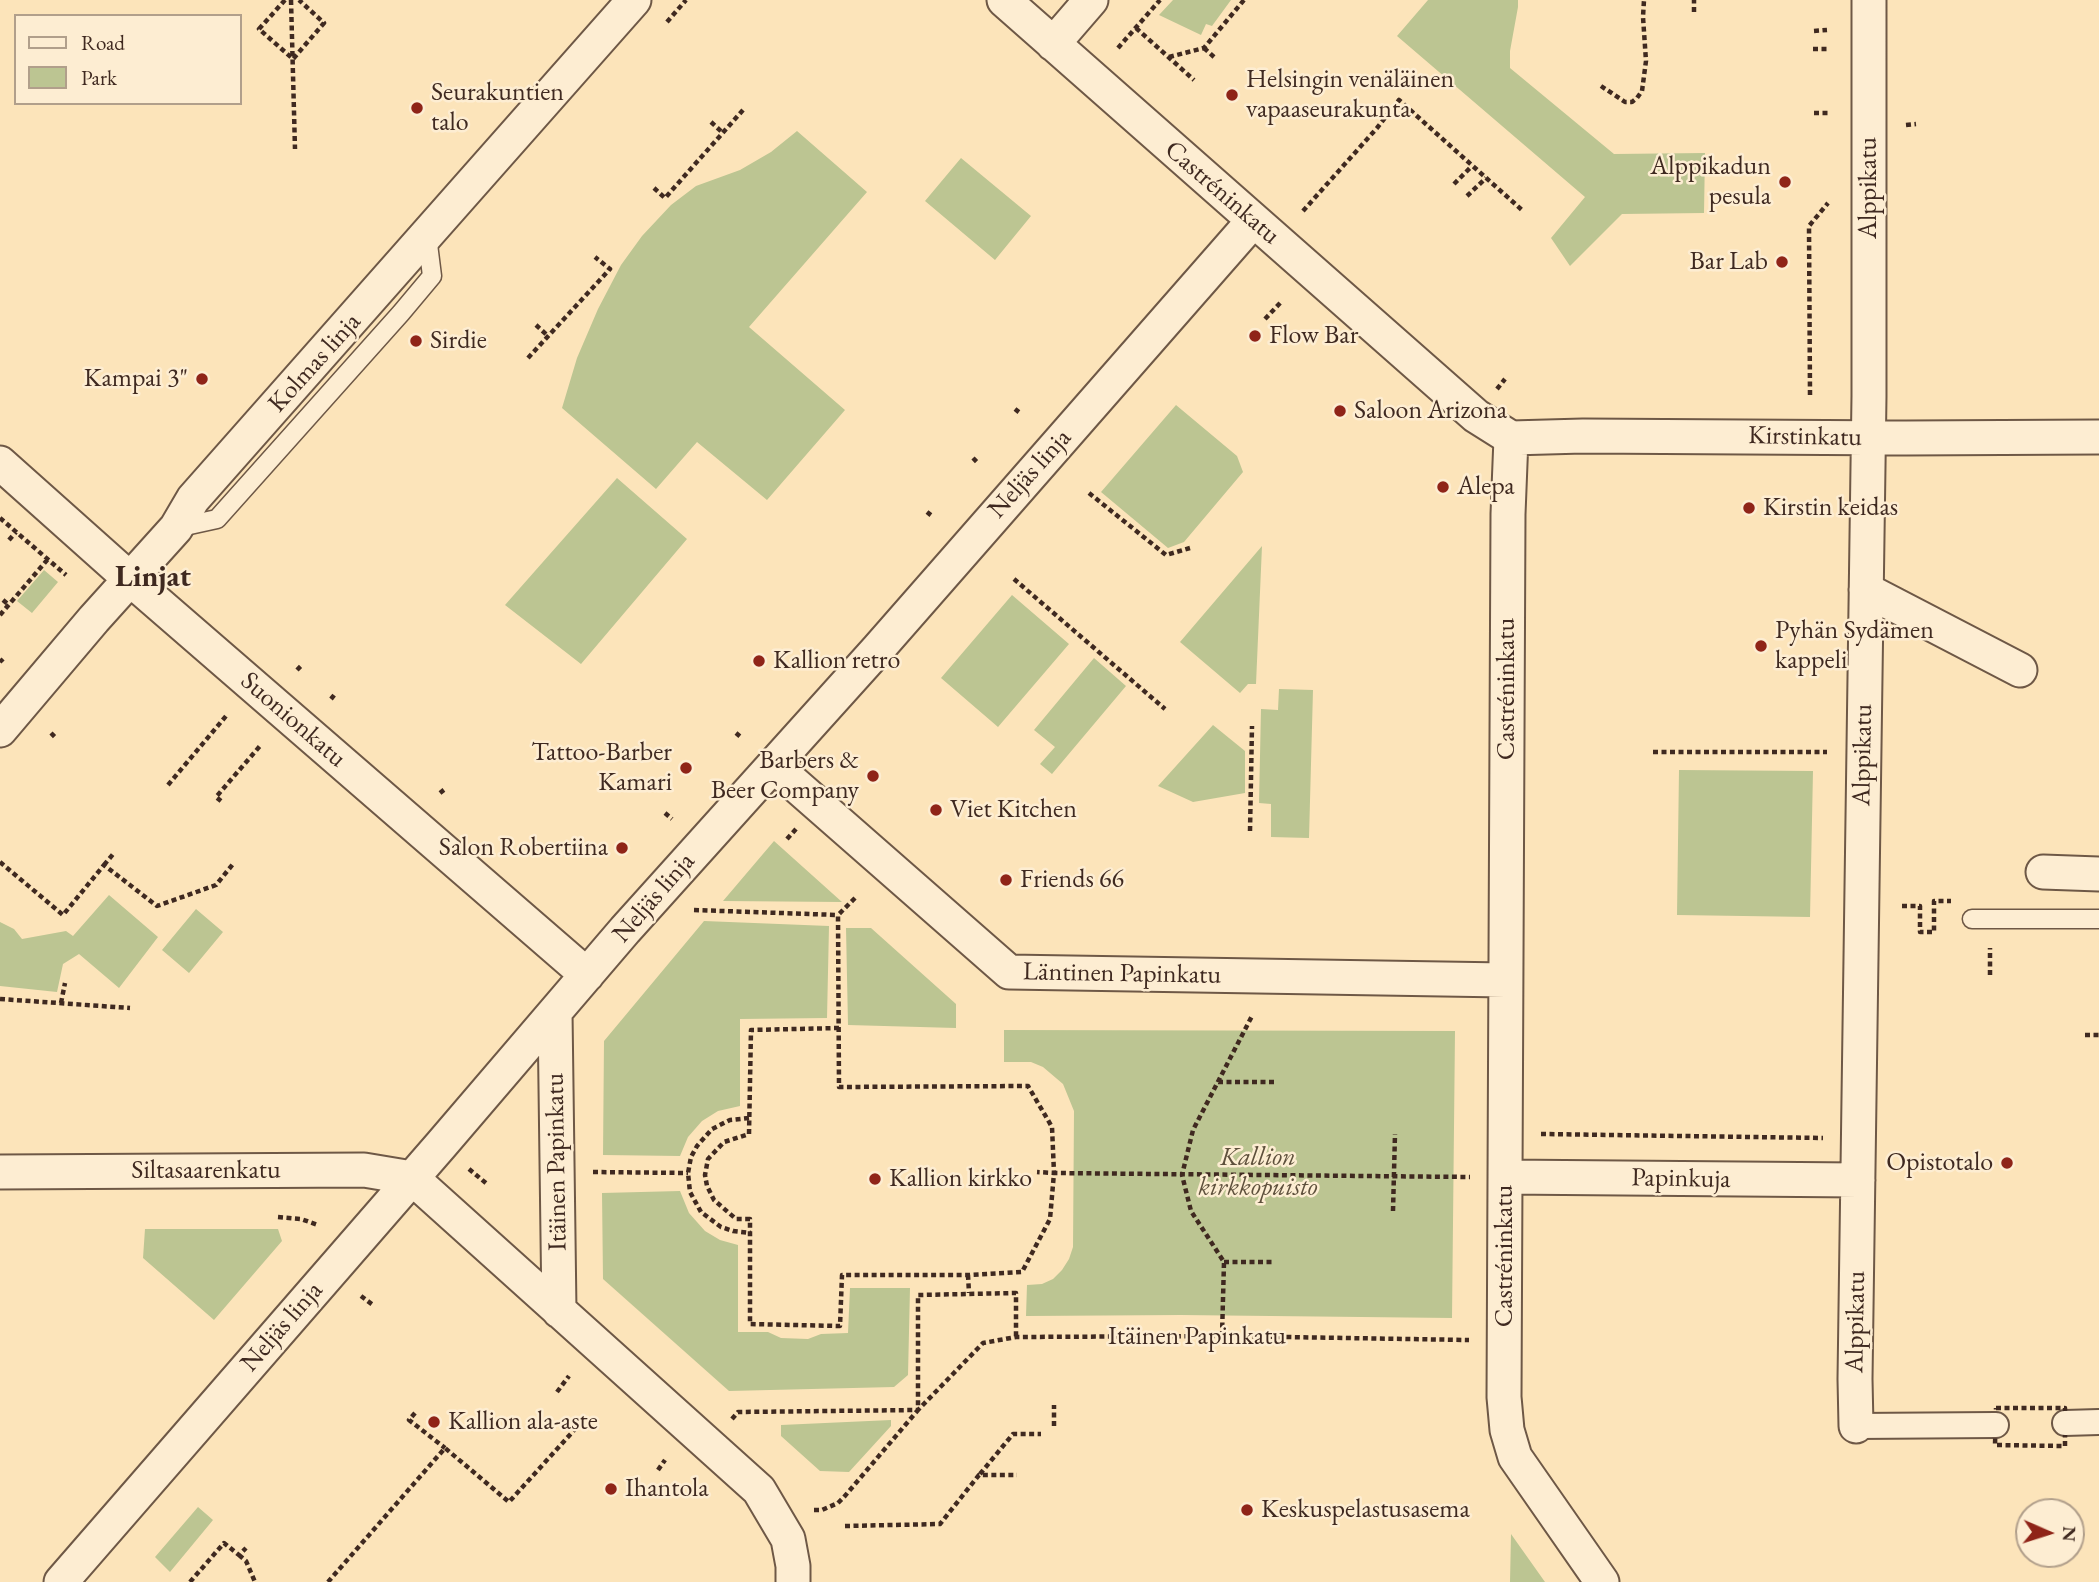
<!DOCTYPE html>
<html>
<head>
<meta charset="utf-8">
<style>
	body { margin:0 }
	#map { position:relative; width:2099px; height:1582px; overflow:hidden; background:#fce4ba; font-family:"EB Garamond",serif }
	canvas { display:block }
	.legend { position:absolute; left:14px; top:14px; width:228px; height:91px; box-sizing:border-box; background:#fdedd2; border:2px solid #b19f8b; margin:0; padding:9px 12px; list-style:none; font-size:21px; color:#3f2920 }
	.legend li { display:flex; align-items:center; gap:14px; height:35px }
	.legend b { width:35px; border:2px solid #b19f8b }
	.north { position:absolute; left:2015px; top:1498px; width:70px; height:70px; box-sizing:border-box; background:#fdedd2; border:2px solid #b19f8b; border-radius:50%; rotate:93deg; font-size:19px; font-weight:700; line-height:28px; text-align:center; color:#3f2920 }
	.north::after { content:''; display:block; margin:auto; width:24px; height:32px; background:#8f2418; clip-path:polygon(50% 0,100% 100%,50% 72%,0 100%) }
</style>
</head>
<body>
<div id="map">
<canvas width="2099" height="1582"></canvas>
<ul class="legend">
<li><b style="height:9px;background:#fdedd2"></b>Road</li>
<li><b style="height:19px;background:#bcc592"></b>Park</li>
</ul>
<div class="north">N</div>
</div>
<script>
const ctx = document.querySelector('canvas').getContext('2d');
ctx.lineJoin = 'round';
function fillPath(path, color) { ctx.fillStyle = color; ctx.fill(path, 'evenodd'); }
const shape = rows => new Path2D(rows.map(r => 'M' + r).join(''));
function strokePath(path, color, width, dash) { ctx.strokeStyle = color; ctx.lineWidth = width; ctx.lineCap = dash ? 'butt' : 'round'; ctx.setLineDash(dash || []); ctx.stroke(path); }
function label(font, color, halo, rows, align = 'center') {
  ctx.font = font + ' "EB Garamond",serif'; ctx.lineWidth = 5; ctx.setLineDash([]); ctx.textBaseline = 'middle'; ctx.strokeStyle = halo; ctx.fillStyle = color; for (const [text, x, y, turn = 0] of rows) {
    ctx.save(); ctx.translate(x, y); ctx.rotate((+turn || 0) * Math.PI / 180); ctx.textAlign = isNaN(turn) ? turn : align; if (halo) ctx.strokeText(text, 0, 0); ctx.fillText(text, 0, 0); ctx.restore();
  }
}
const green = shape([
	[1173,0,1231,0,1212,26,1206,24,1201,35,1159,15],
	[1428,0,1518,0,1518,7,1510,51,1510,68,1614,154,1705,153,1704,213,1622,214,1570,266,1551,238,1585,197,1397,36],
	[797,131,867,192,749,327,845,410,767,500,697,442,656,489,562,408,577,358,598,309,621,265,642,236,671,205,696,186,740,170,771,152],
	[961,158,1031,216,995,260,925,201],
	[1176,405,1237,456,1243,472,1184,542,1168,548,1101,492],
	[617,478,687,539,581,664,505,605],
	[1262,546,1256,684,1248,684,1240,693,1180,642],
	[44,570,58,582,32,613,17,601],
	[1012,595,1069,644,998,727,941,678],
	[1094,658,1126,686,1052,774,1040,764,1055,747,1034,730],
	[1279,689,1313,690,1309,838,1271,837,1271,804,1259,803,1261,709,1278,710],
	[1213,725,1245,751,1245,793,1193,802,1158,786],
	[1679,770,1813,771,1810,917,1677,915],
	[774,841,842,902,723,901],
	[109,895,158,937,119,988,79,954,63,964,57,992,0,986,0,922,14,929,22,939,66,931,73,936],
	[196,909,223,932,189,973,162,950],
	[704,921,829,926,827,1018,740,1019,740,1106,718,1111,702,1121,688,1137,680,1156,603,1155,604,1041],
	[846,928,871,928,956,1004,956,1028,848,1025],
	[1004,1030,1455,1031,1452,1318,1181,1315,1026,1316,1027,1285,1042,1284,1053,1279,1062,1270,1069,1259,1073,1247,1074,1111,1063,1084,1043,1067,1031,1062,1004,1062],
	[680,1191,689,1213,705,1231,720,1240,738,1245,738,1332,768,1332,781,1338,808,1339,821,1334,848,1333,850,1288,910,1288,908,1375,894,1387,729,1391,603,1279,602,1193],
	[145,1229,278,1229,282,1241,214,1320,143,1258],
	[891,1420,891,1426,849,1472,820,1471,781,1436,781,1425],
	[198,1507,213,1520,170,1572,155,1557],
	[1511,1534,1545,1582,1510,1582]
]);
const path = shape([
	[285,0,259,29,293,59,324,23,299,0],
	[291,0,295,149],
	[1694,12,1694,0],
	[667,22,686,0],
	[1136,28,1194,80],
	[1814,31,1827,30],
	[1118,48,1160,0],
	[1204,48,1214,57],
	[1813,49,1827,49],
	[1169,57,1204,48,1244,0],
	[1601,86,1625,102,1632,102,1637,98,1642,91,1646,61,1643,17,1644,0],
	[1814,113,1828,113],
	[711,122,723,133],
	[1906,125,1916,124],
	[1454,184,1472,166],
	[654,188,665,198,743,110],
	[1467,196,1486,178],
	[1303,211,1377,128,1399,100,1522,210],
	[1265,319,1282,301],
	[536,325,548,336],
	[528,358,610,269,595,257],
	[1497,389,1505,379],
	[1810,395,1809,226,1828,203],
	[1015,409,1020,413],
	[973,458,978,463],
	[1089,493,1166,555,1190,548],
	[927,512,932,516],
	[0,518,66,575],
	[9,540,16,532],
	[1014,579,1165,709],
	[3,600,9,605],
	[0,615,48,559],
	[0,659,3,662],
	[796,662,802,668],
	[297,670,302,665],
	[331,699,335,694],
	[51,733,57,739],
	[736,733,742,738],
	[1653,752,1827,752],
	[168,785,226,716],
	[440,793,445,789],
	[221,801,216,797,260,746],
	[665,813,672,819],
	[1250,831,1252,726],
	[787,839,796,829],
	[0,862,63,915,104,865,157,906,216,885,233,864],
	[104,865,114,853],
	[855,898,838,915,839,1087,1028,1086,1052,1127,1054,1173,1037,1172],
	[1902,906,1920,906,1920,932,1934,932,1934,901,1951,901],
	[694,910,838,915],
	[1990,975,1990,948],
	[0,999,130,1008],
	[61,1003,65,983],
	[839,1028,751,1030,749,1134,724,1142,708,1159,705,1175,707,1186,714,1200,736,1219,750,1219,750,1324,840,1326,842,1275,968,1275,1022,1272,1050,1219,1054,1173,1470,1177],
	[2085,1035,2099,1035],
	[1218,1082,1277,1082],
	[749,1118,730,1120,712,1129,697,1146,691,1157,688,1173,690,1192,701,1212,721,1227,733,1231,751,1233],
	[1541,1134,1823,1138],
	[469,1169,487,1184],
	[593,1172,688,1173],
	[1393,1211,1395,1134],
	[278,1217,301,1219,318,1225],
	[1224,1262,1275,1262],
	[968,1275,969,1293],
	[361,1296,373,1305],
	[1222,1336,1224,1262,1191,1211,1182,1175,1193,1130,1252,1016],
	[557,1392,569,1376],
	[1996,1408,2065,1408,2065,1446,1995,1445,1996,1408],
	[415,1413,409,1420,445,1448],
	[732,1419,738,1412,918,1410,983,1343,1016,1337,1222,1336,1469,1340],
	[1054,1426,1054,1405],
	[658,1470,665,1460],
	[980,1474,1013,1434,1041,1434],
	[814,1510,822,1510,838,1503,844,1497,918,1410,918,1295,1016,1293,1016,1337],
	[845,1526,940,1524,979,1475,1017,1475],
	[239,1555,246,1561,255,1582],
	[190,1582,224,1543,239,1555,246,1548],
	[328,1582,445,1448,509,1502,586,1417]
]);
const service = shape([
	[176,528,217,519,401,313,432,276,427,236],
	[1972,919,2099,919]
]);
const pedestrian = shape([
	[2065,1423,2099,1422],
	[1856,1426,1996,1425]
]);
const minor = shape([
	[1004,0,1476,416,1511,438,1508,514,1504,1397,1507,1430,1515,1457,1602,1582],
	[1053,44,1091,0],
	[1511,438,1583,436,1906,438,2099,437],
	[0,463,130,579,587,975],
	[1866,590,2020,670],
	[0,730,94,619,176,528,193,499,634,0],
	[774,766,1009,972,1505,980],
	[2043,872,2099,874],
	[555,1012,559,1311],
	[0,1172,364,1170,412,1178],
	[1505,1177,1858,1180],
	[412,1178,759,1490,788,1539,793,1566,793,1582],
	[1856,1426,1855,1379,1869,396,1869,0],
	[61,1582,441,1145,625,930,878,649,1253,221]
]);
const markers = [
	[1232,95,7,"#8f2418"],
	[417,108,7,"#8f2418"],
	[1785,182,7,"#8f2418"],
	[1782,262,7,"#8f2418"],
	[1255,336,7,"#8f2418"],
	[416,341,7,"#8f2418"],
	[202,379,7,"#8f2418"],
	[1340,411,7,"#8f2418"],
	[1443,487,7,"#8f2418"],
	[1749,508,7,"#8f2418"],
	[1761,646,7,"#8f2418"],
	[759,661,7,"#8f2418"],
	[686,768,7,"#8f2418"],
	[873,776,7,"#8f2418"],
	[936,810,7,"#8f2418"],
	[622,848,7,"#8f2418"],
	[1006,880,7,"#8f2418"],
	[2007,1163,7,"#8f2418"],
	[875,1179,7,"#8f2418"],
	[434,1422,7,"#8f2418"],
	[611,1489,7,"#8f2418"],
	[1247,1510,7,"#8f2418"]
];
const poiNames = [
	["Helsingin venäläinen",1246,80],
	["vapaaseurakunta",1246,110],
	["Seurakuntien",431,93],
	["talo",431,123],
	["Alppikadun",1771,167,"right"],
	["pesula",1771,197,"right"],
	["Bar Lab",1768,262,"right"],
	["Flow Bar",1269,336],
	["Sirdie",430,341],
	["Kampai 3\"",188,379,"right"],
	["Saloon Arizona",1354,411],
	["Alepa",1457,487],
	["Kirstin keidas",1763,508],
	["Pyhän Sydämen",1775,631],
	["kappeli",1775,661],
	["Kallion retro",773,661],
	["Tattoo-Barber",672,753,"right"],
	["Kamari",672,783,"right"],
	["Barbers &",859,761,"right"],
	["Beer Company",859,791,"right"],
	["Viet Kitchen",950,810],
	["Salon Robertiina",608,848,"right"],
	["Friends 66",1020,880],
	["Opistotalo",1993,1163,"right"],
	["Kallion kirkko",889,1179],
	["Kallion ala-aste",448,1422],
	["Ihantola",625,1489],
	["Keskuspelastusasema",1261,1510]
];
const streetNames = [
	["Alppikatu",1869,188,-90],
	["Castréninkatu",1222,193,41],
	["Kolmas linja",315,363,-48],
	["Kirstinkatu",1805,437,1],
	["Neljäs linja",1030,474,-48],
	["Castréninkatu",1507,689,-90],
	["Suonionkatu",293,720,41],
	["Alppikatu",1863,755,-89],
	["Neljäs linja",654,898,-49],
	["Läntinen Papinkatu",1122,974,1],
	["Itäinen Papinkatu",557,1162,-91],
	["Siltasaarenkatu",206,1171],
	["Papinkuja",1681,1179,1],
	["Castréninkatu",1505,1256,-90],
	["Alppikatu",1856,1322,-89],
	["Neljäs linja",282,1327,-49],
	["Itäinen Papinkatu",1197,1337]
];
const parkNames = [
	["Kallion",1258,1158],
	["kirkkopuisto",1258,1188]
];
const quarterNames = [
	["Linjat",153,578]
];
fillPath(green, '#bcc592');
strokePath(service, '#6e5846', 21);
strokePath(pedestrian, '#6e5846', 28);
strokePath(minor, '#6e5846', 37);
strokePath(path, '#3f2920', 4.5, [5, 3.5]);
strokePath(service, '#fdedd2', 18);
strokePath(pedestrian, '#fdedd2', 24);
strokePath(minor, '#fdedd2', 33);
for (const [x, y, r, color] of markers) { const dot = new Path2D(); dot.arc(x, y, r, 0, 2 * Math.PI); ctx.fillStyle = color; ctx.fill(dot); strokePath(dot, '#fdedd2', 2.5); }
label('26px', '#3f2920', '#fdedd2', poiNames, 'left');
label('26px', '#3f2920', '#fdedd2', streetNames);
label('italic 26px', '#5e503c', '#fdedd2', parkNames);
label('bold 30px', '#3f2920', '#fdedd2', quarterNames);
</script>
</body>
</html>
